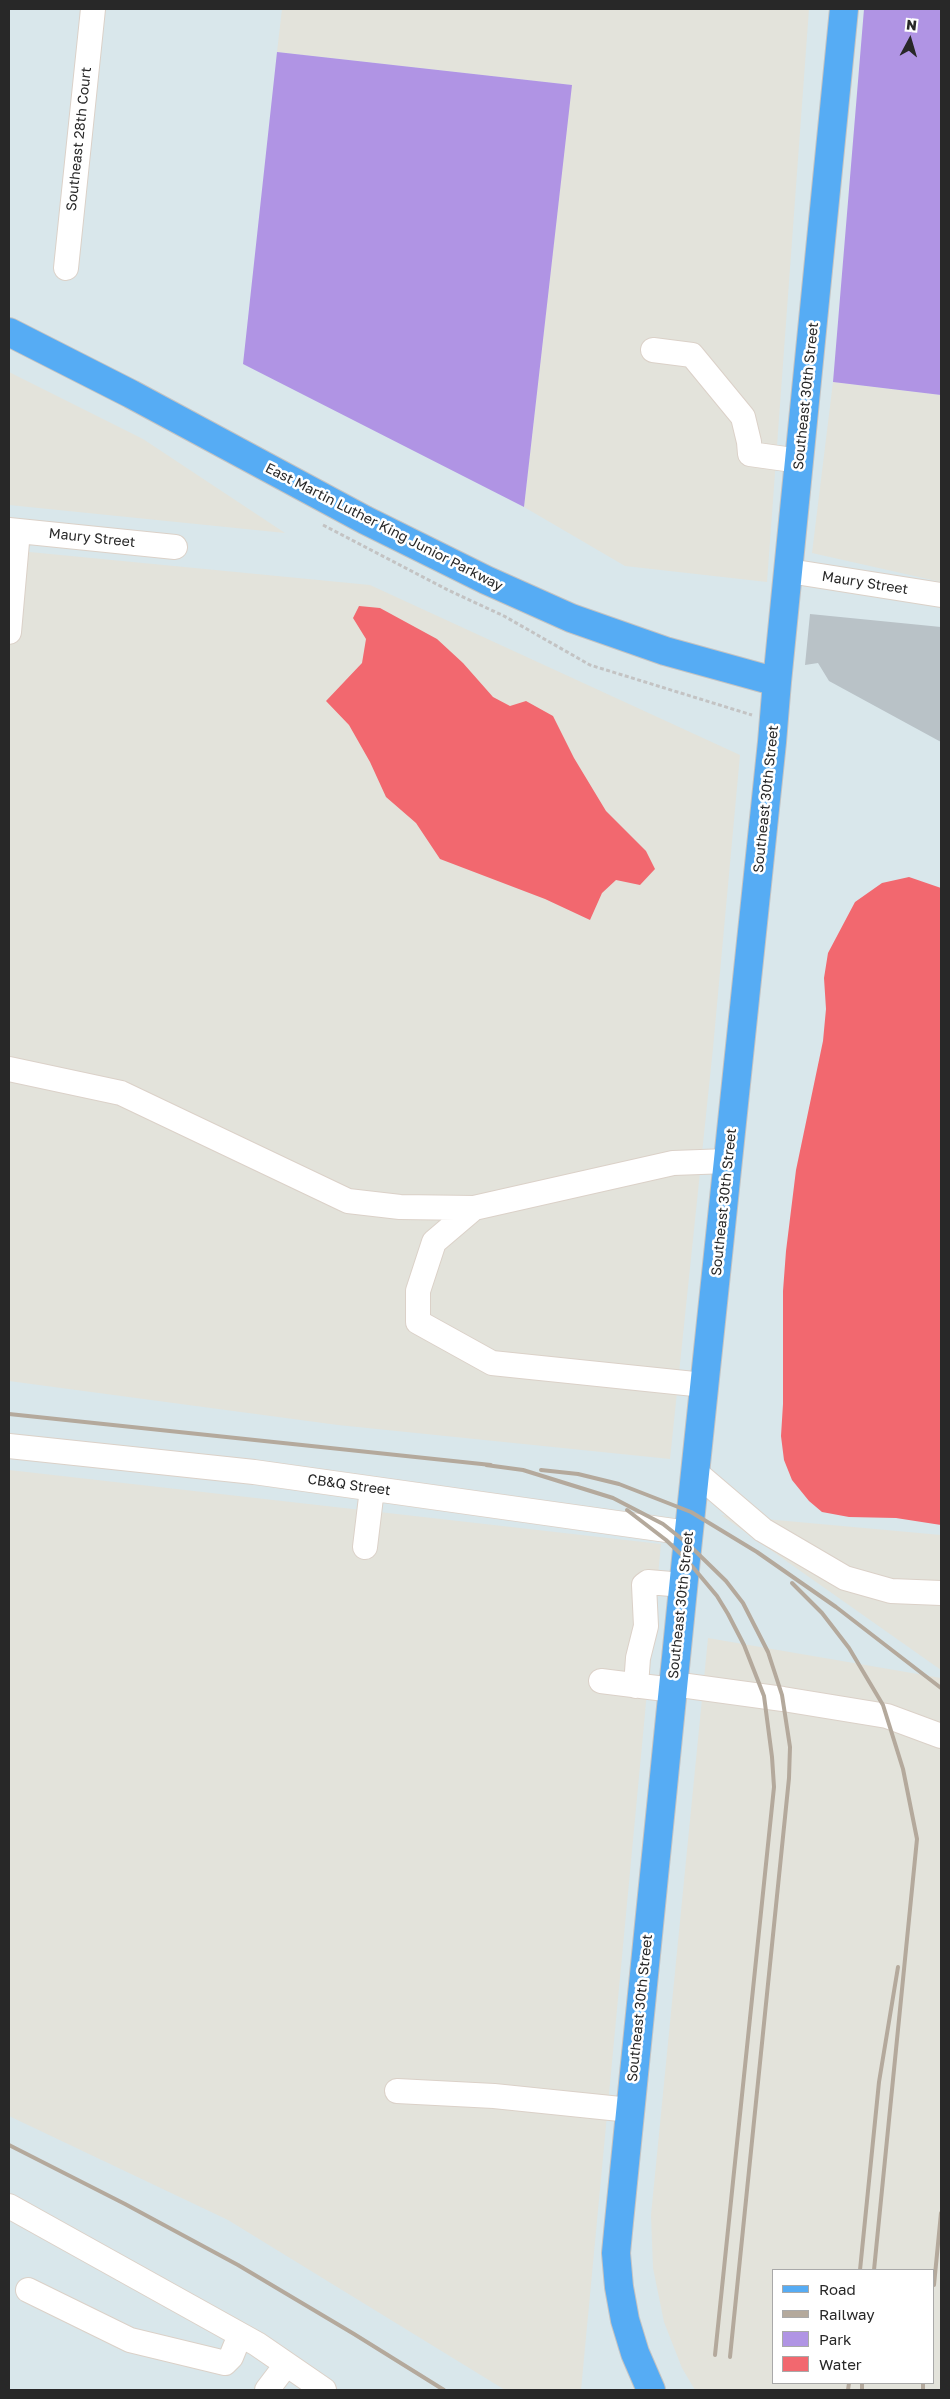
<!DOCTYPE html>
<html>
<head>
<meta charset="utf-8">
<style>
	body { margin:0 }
	#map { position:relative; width:950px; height:2399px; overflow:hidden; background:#d9e7eb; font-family:"Golos Text",sans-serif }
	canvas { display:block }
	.frame { position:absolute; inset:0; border:10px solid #282828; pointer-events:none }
	.legend { position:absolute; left:772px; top:2269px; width:162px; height:115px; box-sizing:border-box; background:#fff; border:1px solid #a9a9a9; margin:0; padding:6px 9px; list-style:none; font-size:15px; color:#282828 }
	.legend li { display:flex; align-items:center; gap:10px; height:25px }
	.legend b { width:25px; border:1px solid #a9a9a9 }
	.north { position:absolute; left:885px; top:15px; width:50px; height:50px; -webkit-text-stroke:4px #fff; paint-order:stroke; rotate:6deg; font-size:14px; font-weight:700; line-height:20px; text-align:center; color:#282828 }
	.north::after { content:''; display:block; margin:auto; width:18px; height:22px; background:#282828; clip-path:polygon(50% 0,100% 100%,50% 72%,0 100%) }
</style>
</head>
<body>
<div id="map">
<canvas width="950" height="2399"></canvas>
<div class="frame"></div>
<ul class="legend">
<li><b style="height:6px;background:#56acf4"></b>Road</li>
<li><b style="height:6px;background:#b4a99c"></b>Railway</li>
<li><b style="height:14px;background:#b094e4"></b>Park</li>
<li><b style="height:14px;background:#f2686f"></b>Water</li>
</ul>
<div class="north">N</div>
</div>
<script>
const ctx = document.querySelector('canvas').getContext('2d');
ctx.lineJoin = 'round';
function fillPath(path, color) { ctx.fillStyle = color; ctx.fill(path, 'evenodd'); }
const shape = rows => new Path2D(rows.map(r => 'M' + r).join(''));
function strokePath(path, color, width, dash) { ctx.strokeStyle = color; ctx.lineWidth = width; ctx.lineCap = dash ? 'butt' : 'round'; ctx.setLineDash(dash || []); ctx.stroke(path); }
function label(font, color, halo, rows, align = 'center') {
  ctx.font = font + ' "Golos Text",sans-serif'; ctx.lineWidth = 5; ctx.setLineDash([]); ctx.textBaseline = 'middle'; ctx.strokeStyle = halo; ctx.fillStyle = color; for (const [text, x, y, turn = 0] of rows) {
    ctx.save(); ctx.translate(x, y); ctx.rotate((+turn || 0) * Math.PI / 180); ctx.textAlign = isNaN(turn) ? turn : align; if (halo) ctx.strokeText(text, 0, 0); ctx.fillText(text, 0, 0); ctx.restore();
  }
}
const industrial = shape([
	[282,9,809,9,767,582,625,566,524,507,571,85,277,52],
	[9,372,143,439,285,533,9,505],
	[833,382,941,395,941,582,812,553],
	[9,550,370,585,740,755,713,1048,670,1459,338,1425,9,1381],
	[9,1470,661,1544,581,2390,505,2390,228,2220,9,2116],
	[721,1515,941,1535,941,1670],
	[708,1638,941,1678,941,2390,695,2390,682,2368,664,2322,653,2268,651,2215],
	[774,2270,934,2270,934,2383,774,2383]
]);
const green = shape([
	[864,9,941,9,941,395,833,382],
	[277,52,572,85,524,507,243,364]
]);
const water = shape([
	[359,606,380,608,437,639,463,663,493,697,510,706,526,701,553,716,574,758,606,811,646,851,655,869,640,885,616,880,602,893,590,920,545,899,440,859,416,823,386,797,370,762,349,725,326,701,362,663,366,639,353,618],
	[909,877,941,888,941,1525,896,1518,849,1517,822,1512,809,1501,792,1480,784,1460,781,1436,783,1404,783,1291,786,1251,796,1170,823,1041,826,1009,824,978,828,953,855,902,882,883]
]);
const building = shape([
	[810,614,941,627,941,742,829,681,818,663,805,665]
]);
const path = shape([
	[323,525,448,590,504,616,590,665,752,715]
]);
const minor = shape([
	[66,268,93,9],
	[653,350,692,355,743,417,749,442,750,454,800,461],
	[9,530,175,547],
	[789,571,941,595],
	[9,632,18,531],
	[9,1069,121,1093,348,1201,400,1207,474,1208],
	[704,1385,492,1363,418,1322,418,1291,434,1242,474,1208,673,1163,728,1161],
	[9,1446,254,1472,688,1533],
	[695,1472,763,1530,845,1578,891,1591,941,1593],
	[365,1547,372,1489],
	[601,1681,673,1690],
	[673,1684,783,1699,887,1716,941,1736],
	[636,1686,638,1658,646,1626,644,1585,648,1582,683,1585],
	[397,2091,494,2096,630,2110],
	[9,2206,257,2344,324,2390],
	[28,2290,130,2340,225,2363,231,2357,240,2335],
	[267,2390,286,2365]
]);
const major = shape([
	[9,332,131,394,365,520,486,580,571,618,665,651,777,682],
	[651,2390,635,2353,625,2320,619,2287,616,2253,619,2222,686,1559,772,742,777,682,844,9]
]);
const rail = shape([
	[9,1414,491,1465],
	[486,1465,523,1470,613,1498,663,1524,687,1543,726,1581,743,1603,768,1652,782,1695,790,1747,789,1778,730,2357],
	[541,1470,578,1474,619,1484,691,1512,757,1552,836,1607,941,1688],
	[627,1510,666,1540,686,1559,717,1596,728,1614,744,1645,764,1696,772,1757,774,1787,715,2355],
	[792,1583,822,1613,849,1648,883,1705,903,1769,917,1839,874,2270],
	[9,2145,125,2204,238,2265,354,2334,444,2390],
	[860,2270,879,2082,898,1967],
	[934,2285,941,2213],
	[848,2390,849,2383],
	[862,2390,862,2383],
	[923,2390,923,2383]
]);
const streetNames = [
	["Southeast 28th Court",79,139,-84],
	["Southeast 30th Street",806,396,-84],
	["East Martin Luther King Junior Parkway",384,527,27],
	["Maury Street",92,538,6],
	["Maury Street",865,583,9],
	["Southeast 30th Street",766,799,-84],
	["Southeast 30th Street",724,1202,-84],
	["CB&Q Street",349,1485,8],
	["Southeast 30th Street",681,1605,-84],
	["Southeast 30th Street",640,2008,-84]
];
fillPath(industrial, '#e3e3db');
fillPath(green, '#b094e4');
fillPath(water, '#f2686f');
fillPath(building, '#b9c2c7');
strokePath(minor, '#dbd1c8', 26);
strokePath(major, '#c3c3c3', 30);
strokePath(path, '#c3c3c3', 3, [4, 2.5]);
strokePath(minor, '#fff', 24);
strokePath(major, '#56acf4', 28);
strokePath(rail, '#b4a99c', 4);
label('14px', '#282828', '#fff', streetNames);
</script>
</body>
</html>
